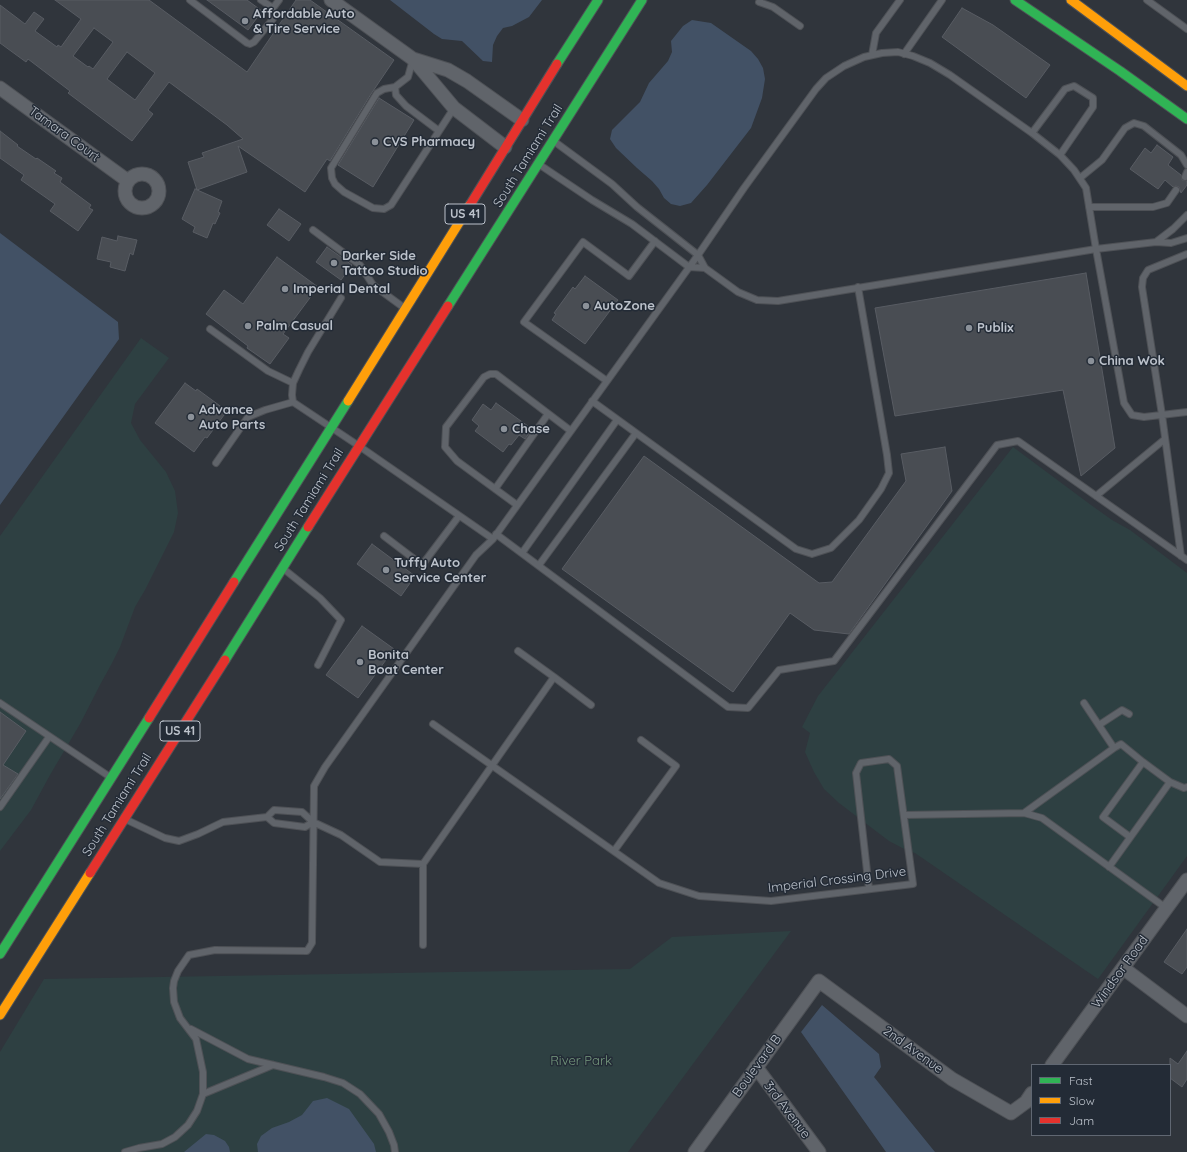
<!DOCTYPE html>
<html>
<head>
<meta charset="utf-8">
<style>
	body { margin:0 }
	#map { position:relative; width:1187px; height:1152px; overflow:hidden; background:#30353c; font-family:Quicksand,sans-serif }
	canvas { display:block }
	.legend { position:absolute; left:1031px; top:1064px; width:140px; height:72px; box-sizing:border-box; background:#232b36; border:1px solid #606772; margin:0; padding:5px 7px; list-style:none; font-size:12px; color:#bcc2cb }
	.legend li { display:flex; align-items:center; gap:8px; height:20px }
	.legend b { width:20px; border:1px solid #606772 }
</style>
</head>
<body>
<div id="map">
<canvas width="1187" height="1152"></canvas>
<ul class="legend">
<li><b style="height:5px;background:#30b455"></b>Fast</li>
<li><b style="height:5px;background:#ff9f0a"></b>Slow</li>
<li><b style="height:5px;background:#e5322d"></b>Jam</li>
</ul>
</div>
<script>
const ctx = document.querySelector('canvas').getContext('2d');
ctx.lineJoin = 'round';
function fillPath(path, color) { ctx.fillStyle = color; ctx.fill(path, 'evenodd'); }
const shape = rows => new Path2D(rows.map(r => 'M' + r).join(''));
function strokePath(path, color, width, dash) { ctx.strokeStyle = color; ctx.lineWidth = width; ctx.lineCap = dash ? 'butt' : 'round'; ctx.setLineDash(dash || []); ctx.stroke(path); }
function label(font, color, halo, rows, align = 'center') {
  ctx.font = font + ' Quicksand,sans-serif'; ctx.lineWidth = 3; ctx.setLineDash([]); ctx.textBaseline = 'middle'; ctx.strokeStyle = halo; ctx.fillStyle = color; for (const [text, x, y, turn = 0] of rows) {
    ctx.save(); ctx.translate(x, y); ctx.rotate((+turn || 0) * Math.PI / 180); ctx.textAlign = isNaN(turn) ? turn : align; if (halo) ctx.strokeText(text, 0, 0); ctx.fillText(text, 0, 0); ctx.restore();
  }
}
const green = shape([
	[141,338,169,358,135,404,131,423,140,440,166,472,175,491,178,513,174,532,145,590,135,607,120,647,111,665,101,683,80,724,50,775,31,810,0,851,0,536],
	[1013,447,1091,505,1112,520,1130,530,1187,573,1187,856,1098,979,915,853,908,851,889,841,839,803,824,789,814,772,805,752,810,733,802,727,818,696],
	[791,931,628,1152,0,1152,0,1052,44,979,630,969,672,937]
]);
const water = shape([
	[390,0,542,0,529,17,512,26,503,28,497,36,493,45,492,62,483,61,462,41,442,39,434,34],
	[692,20,711,23,751,51,758,59,763,68,765,79,762,98,751,128,707,185,691,203,680,206,671,204,664,198,659,189,652,181,637,168,616,148,610,139,612,130,640,102,649,83,668,61,672,52,671,41,683,26],
	[0,233,118,322,119,339,0,505],
	[822,1005,879,1054,881,1067,874,1077,935,1152,886,1152,801,1032],
	[327,1098,349,1109,374,1144,376,1152,258,1152,257,1144,261,1136,272,1128,289,1122,302,1115,313,1101],
	[206,1134,214,1135,225,1141,229,1147,230,1152,184,1152]
]);
const building = shape([
	[55,0,149,0,247,72,296,0,310,0,394,60,371,94,330,161,327,159,305,192,238,146,247,172,197,190,188,162,204,157,202,153,243,139,227,125,169,82,148,110,153,114,132,141,68,93,70,91,28,59,26,62,0,43,0,5,25,24,34,12,44,19,35,31,57,47,58,45,61,47,81,19,55,0],
	[94,28,113,42,93,69,89,66,88,67,73,56,94,28],
	[127,52,155,73,135,100,107,79,127,52],
	[207,0,247,0,262,11,248,30,207,0],
	[962,8,993,25,1050,65,1026,98,942,37,962,8],
	[379,98,414,120,373,187,338,165,379,98],
	[0,131,18,145,17,146,36,159,37,158,56,171,54,173,62,178,60,182,91,205,89,208,93,210,78,231,50,211,55,204,21,180,24,175,0,158,0,131],
	[1157,145,1173,157,1168,165,1181,175,1182,180,1187,181,1187,185,1181,193,1179,187,1176,186,1173,187,1165,180,1158,189,1130,169,1145,148,1151,153,1157,145],
	[195,189,222,201,218,212,220,213,215,224,213,223,207,238,193,232,195,227,182,219,195,189],
	[279,209,301,224,289,241,267,225,279,209],
	[118,236,137,240,133,255,130,253,125,271,110,267,111,262,97,259,102,237,117,241,118,236],
	[327,247,352,265,341,280,316,262,327,247],
	[277,257,318,287,283,334,289,338,270,364,247,348,248,346,206,314,224,290,243,304,277,257],
	[1086,273,1115,448,1081,476,1063,390,895,416,875,308,1086,273],
	[585,276,618,300,585,344,552,320,556,314,554,313,573,287,575,289,585,276],
	[185,383,196,391,197,389,227,411,207,438,205,437,194,452,155,423,185,383],
	[496,403,532,429,525,439,519,435,511,445,509,444,503,452,475,431,479,426,472,420,483,404,491,410,496,403],
	[945,447,952,491,849,634,814,630,790,613,733,692,562,569,644,456,819,583,832,582,906,481,901,454,945,447],
	[372,544,415,576,401,596,357,564,372,544],
	[362,626,394,649,358,698,326,675,362,626],
	[0,712,26,731,3,765,18,774,0,799,0,712],
	[1187,929,1187,967,1182,974,1164,962,1187,929],
	[1187,1051,1187,1079,1182,1087,1170,1078,1170,1058,1178,1064,1187,1051]
]);
const lane = shape([
	[190,0,247,43,250,44,254,42,273,19,273,8,279,0],
	[261,0,273,8],
	[760,0,759,2,773,7,800,26],
	[1147,0,1187,29],
	[904,54,942,0],
	[872,55,876,33,900,0],
	[413,59,408,77,395,87,396,95,406,106,439,131],
	[395,87,384,89,377,93,331,168,332,178,335,184,344,192,373,208,384,209,391,205,454,108],
	[1032,133,1065,89,1074,86,1093,98,1093,107,1060,155],
	[555,142,612,184,637,207,698,255,705,268,738,292,757,300,778,301,1096,249,1124,403,1132,415,1144,417,1187,412],
	[540,165,592,200,632,224,689,267,705,268],
	[1185,177,1187,172],
	[1080,178,1102,160,1125,128,1134,123,1144,126,1181,155,1187,165],
	[1089,207,1153,207,1167,203,1176,190],
	[313,230,360,265,373,285,403,307],
	[1156,242,1173,229,1187,215],
	[210,329,268,371,293,383],
	[607,381,524,322,583,242,629,276,655,241],
	[592,401,796,549,812,554,831,548,859,520,881,489,889,473,887,455,858,287],
	[293,402,292,395,293,383,299,370,308,352,341,298],
	[216,463,248,417,265,410,293,402,359,446,493,539,698,255,744,188,816,89,826,78,844,66,864,57,882,53,898,52,913,56,930,63,950,75,1032,133,1060,155,1074,170,1086,188,1096,249,1156,242,1171,243,1187,238],
	[495,489,548,414],
	[1096,496,1165,439],
	[517,505,457,461,445,447,446,427,484,377,490,374,496,374,571,431],
	[496,534,728,707,748,708,779,670,834,661,997,445,1018,441,1187,560],
	[384,536,422,565,459,516],
	[522,553,617,420],
	[1181,556,1162,415,1142,287,1143,278,1148,270,1187,254],
	[539,565,636,433],
	[285,570,320,598,341,620,318,665],
	[554,677,591,705],
	[0,703,110,777],
	[1084,703,1114,748],
	[433,724,659,883,699,896,771,901,913,884,897,766,889,759,861,763,856,773,869,889],
	[1099,725,1122,710,1129,714],
	[1170,782,1184,788,1187,787],
	[0,807,49,737],
	[1024,813,1114,748,1121,744,1143,762,1170,782,1109,867],
	[904,815,1024,813,1042,818,1166,908],
	[267,817,274,823,305,827,313,822],
	[127,820,165,838,179,841,198,834,223,822,267,817,274,810,302,812,313,822,341,835,380,862,423,864,423,945],
	[1130,837,1103,817,1143,762],
	[614,851,676,766,641,740],
	[423,864,554,677,518,651],
	[191,1029,248,1059,324,1077,343,1083,360,1094,379,1114,389,1132,394,1145,395,1152],
	[203,1094,273,1065],
	[125,1152,139,1148,162,1144,175,1137,188,1125,197,1111,203,1094,203,1072,196,1039,180,1018,174,1002,173,988,174,981,178,971,189,955,215,950,307,951,312,943,314,786,325,767,476,555,493,539]
]);
const street = shape([
	[331,0,413,59,454,108,505,147],
	[413,59,448,70,467,81,522,120],
	[0,88,128,181],
	'125 191a17 17 0 1 1 34 0a17 17 0 1 1-34 0Z',
	[1123,968,1187,1016],
	[1052,1065,1187,880],
	[756,1067,819,1152],
	[695,1152,819,981,952,1079,1011,1113,1026,1102,1032,1093]
]);
const fast = shape([
	[1015,0,1120,71,1187,119],
	[557,64,598,0],
	[448,306,642,0],
	[234,582,348,401],
	[225,660,308,527],
	[0,954,149,718]
]);
const slow = shape([
	[1071,0,1187,86],
	[348,401,470,205],
	[0,1015,90,873]
]);
const jam = shape([
	[470,205,557,64],
	[308,527,448,306],
	[149,718,234,582],
	[90,873,225,660]
]);
const markers = [
	[245,21,4,"#8b9199"],
	[375,142,4,"#8b9199"],
	[334,263,4,"#8b9199"],
	[285,289,4,"#8b9199"],
	[586,306,4,"#8b9199"],
	[248,326,4,"#8b9199"],
	[969,328,4,"#8b9199"],
	[1091,361,4,"#8b9199"],
	[191,417,4,"#8b9199"],
	[504,429,4,"#8b9199"],
	[386,570,4,"#8b9199"],
	[360,662,4,"#8b9199"]
];
const shields = [
	[465,214,40],
	[180,731,40]
];
const shieldNames = [
	["US 41",465,214],
	["US 41",180,731]
];
const poiNames = [
	["Affordable Auto",253,14],
	["& Tire Service",253,29],
	["CVS Pharmacy",383,142],
	["Darker Side",342,256],
	["Tattoo Studio",342,271],
	["Imperial Dental",293,289],
	["AutoZone",594,306],
	["Palm Casual",256,326],
	["Publix",977,328],
	["China Wok",1099,361],
	["Advance",199,410],
	["Auto Parts",199,425],
	["Chase",512,429],
	["Tuffy Auto",394,563],
	["Service Center",394,578],
	["Bonita",368,655],
	["Boat Center",368,670]
];
const streetNames = [
	["Tamara Court",64,134,36],
	["South Tamiami Trail",528,156,-58],
	["South Tamiami Trail",309,500,-58],
	["South Tamiami Trail",117,805,-58],
	["Imperial Crossing Drive",837,880,-7],
	["Windsor Road",1120,972,-54],
	["2nd Avenue",913,1050,36],
	["Boulevard B",757,1066,-54],
	["3rd Avenue",787,1110,53]
];
const parkNames = [
	["River Park",581,1061]
];
fillPath(green, '#2e4042');
fillPath(water, '#425165');
fillPath(building, '#494d53');
strokePath(building, '#585c63', 1);
strokePath(lane, '#4e5156', 8);
strokePath(street, '#4e5156', 15);
strokePath(fast, '#4e5156', 11);
strokePath(slow, '#4e5156', 11);
strokePath(jam, '#4e5156', 11);
strokePath(lane, '#60646a', 6);
strokePath(street, '#60646a', 13);
strokePath(fast, '#30b455', 9);
strokePath(slow, '#ff9f0a', 9);
strokePath(jam, '#e5322d', 9);
for (const [x, y, r, color] of markers) { const dot = new Path2D(); dot.arc(x, y, r, 0, 2 * Math.PI); ctx.fillStyle = color; ctx.fill(dot); strokePath(dot, '#232b36', 1.5); }
for (const [x, y, w] of shields) { const box = new Path2D(); box.roundRect(x - w / 2, y - 10, w, 20, 3); ctx.fillStyle = '#232b36'; ctx.fill(box); strokePath(box, '#bcc2cb', 1); }
label('bold 12px', '#bcc2cb', null, shieldNames);
label('bold 13px', '#bcc2cb', '#232b36', poiNames, 'left');
label('13px', '#bcc2cb', '#232b36', streetNames);
label('13px', '#76997e', '#232b36', parkNames);
</script>
</body>
</html>
